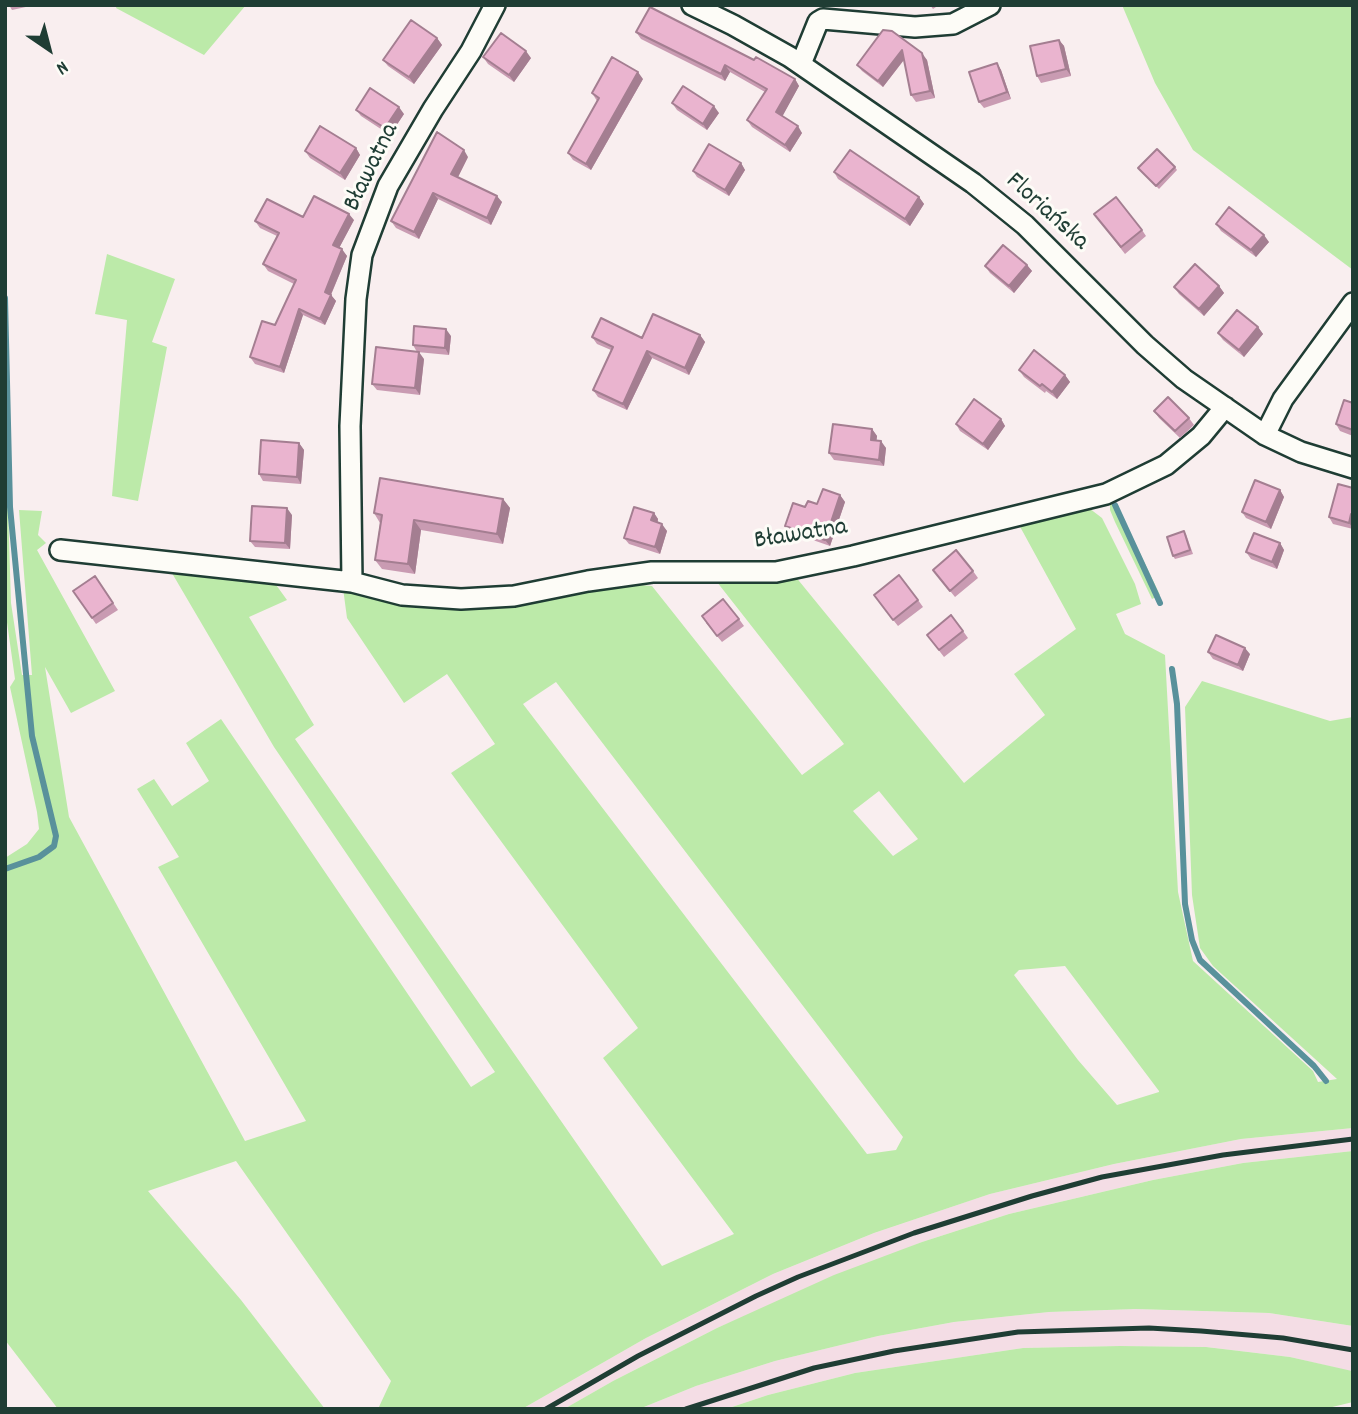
<!DOCTYPE html>
<html>
<head>
<meta charset="utf-8">
<style>
	body { margin:0 }
	#map { position:relative; width:1358px; height:1414px; overflow:hidden; background:#f9eeef; font-family:Dekko,sans-serif }
	canvas { display:block }
	.frame { position:absolute; inset:0; border:7px solid #1f3d34; pointer-events:none }
	.north { position:absolute; left:14px; top:14px; width:70px; height:70px; -webkit-text-stroke:5px #fdfcf7; paint-order:stroke; rotate:145deg; font-size:19px; font-weight:700; line-height:28px; text-align:center; color:#1f3d34 }
	.north::after { content:''; display:block; margin:auto; width:24px; height:32px; background:#1f3d34; clip-path:polygon(50% 0,100% 100%,50% 72%,0 100%) }
</style>
</head>
<body>
<div id="map">
<canvas width="1358" height="1414"></canvas>
<div class="frame"></div>
<div class="north">N</div>
</div>
<script>
const ctx = document.querySelector('canvas').getContext('2d');
ctx.lineJoin = 'round';
function fillPath(path, color) { ctx.fillStyle = color; ctx.fill(path, 'evenodd'); }
const shape = rows => new Path2D(rows.map(r => 'M' + r).join(''));
function strokePath(path, color, width, dash) { ctx.strokeStyle = color; ctx.lineWidth = width; ctx.lineCap = dash ? 'butt' : 'round'; ctx.setLineDash(dash || []); ctx.stroke(path); }
function label(font, color, halo, rows, align = 'center') {
  ctx.font = font + ' Dekko,sans-serif'; ctx.lineWidth = 6; ctx.setLineDash([]); ctx.textBaseline = 'middle'; ctx.strokeStyle = halo; ctx.fillStyle = color; for (const [text, x, y, turn = 0] of rows) {
    ctx.save(); ctx.translate(x, y); ctx.rotate((+turn || 0) * Math.PI / 180); ctx.textAlign = isNaN(turn) ? turn : align; if (halo) ctx.strokeText(text, 0, 0); ctx.fillText(text, 0, 0); ctx.restore();
  }
}
const built = shape([
	[1353,1128,1353,1151,1243,1163,1153,1180,1009,1214,922,1242,717,1328,613,1381,564,1409,522,1409,646,1338,773,1274,874,1233,990,1194,1114,1164,1241,1139],
	[1136,1309,1269,1313,1353,1326,1353,1372,1290,1357,1206,1347,1120,1346,1023,1348,855,1373,768,1395,726,1409,639,1409,696,1386,775,1361,878,1336,954,1322,1049,1312]
]);
const green = shape([
	[117,5,246,5,204,55,116,8],
	[1122,5,1353,5,1353,270,1193,150,1155,83],
	[107,254,175,279,152,342,167,347,138,501,112,496,127,320,95,314],
	[5,412,11,603,22,675,32,675,19,510,42,511,38,535,46,543,37,550,115,691,71,713,45,667,69,817,245,1141,306,1121,158,867,179,857,137,789,154,779,172,806,209,781,186,743,221,719,471,1087,495,1072,274,747,169,568,274,582,287,600,249,617,314,725,295,739,662,1266,734,1234,603,1058,638,1028,451,773,495,744,447,674,404,703,347,618,343,588,374,595,615,583,652,586,802,775,844,744,717,582,795,576,964,783,1045,715,1014,674,1076,629,1018,523,1085,505,1102,518,1135,584,1141,604,1116,614,1125,634,1165,655,1178,892,1193,961,1313,1071,1318,1082,1337,1079,1213,966,1200,948,1192,895,1185,707,1202,681,1330,721,1353,717,1353,1128,1241,1139,1114,1164,990,1194,874,1233,773,1274,646,1338,522,1409,378,1409,391,1381,236,1161,148,1191,241,1300,325,1409,58,1409,5,1340,5,858,27,844,39,829,37,812,10,687,15,679,5,608],
	[556,682,903,1137,896,1150,867,1154,523,704],
	[879,791,918,839,893,856,853,811],
	[1065,966,1159,1091,1159,1092,1117,1105,1078,1060,1014,975,1019,970],
	[1113,497,1160,595,1152,599,1115,522,1110,510,1110,498],
	[1353,1151,1353,1326,1269,1313,1136,1309,1049,1312,954,1322,878,1336,775,1361,696,1386,639,1409,564,1409,613,1381,717,1328,834,1275,922,1242,1009,1214,1153,1180,1243,1163],
	[1120,1346,1206,1347,1290,1357,1352,1371,1353,1402,1324,1409,726,1409,768,1395,855,1373,1023,1348]
]);
const stream = shape([
	[5,298,10,507,32,736,56,836,54,846,39,857,5,869],
	[1115,505,1160,603],
	[1172,669,1177,704,1185,904,1192,940,1200,960,1314,1066,1326,1081]
]);
const minor = shape([
	[692,5,733,25,790,57,973,183,1025,225,1145,345,1184,379,1265,435,1301,452,1353,468],
	[801,64,818,22,823,19,915,27,953,24,990,5],
	[1265,435,1283,399,1353,303],
	[60,550,352,582,402,595,461,599,514,596,588,581,652,572,776,572,853,556,1106,494,1166,465,1201,436,1225,407],
	[352,582,350,426,356,299,362,255,388,186,433,109,471,51,495,5]
]);
const rail = shape([
	[546,1409,638,1356,756,1296,798,1277,914,1233,1032,1196,1102,1177,1223,1155,1353,1139],
	[686,1409,814,1368,894,1351,1018,1332,1149,1328,1201,1331,1283,1338,1353,1350]
]);
const wall = shape([
	[9,5,35,5,12,10],
	[930,5,939,5,933,9],
	[883,30,927,60,935,98,916,102,911,95,904,60,883,87,862,71,857,65],
	[636,32,754,60,795,79,799,86,782,116,802,133,790,152,752,127,747,120,765,92,730,72,725,81,641,39],
	[437,38,442,45,414,84,388,66,383,60],
	[1059,40,1064,46,1071,76,1041,83,1037,76],
	[483,57,531,58,514,82,488,64],
	[997,63,1001,70,1011,99,984,108,979,102],
	[643,79,591,170,573,160,568,153,597,101,592,93],
	[672,103,719,113,707,130,677,110],
	[356,110,404,114,390,135,361,116],
	[356,148,360,155,345,180,310,158,305,151],
	[468,157,458,177,502,202,491,225,438,199,419,239,396,228,391,221],
	[741,163,745,170,729,196,697,177,693,171],
	[1175,167,1177,170,1159,189,1138,168],
	[834,172,919,197,924,204,910,226,838,179],
	[1094,214,1142,230,1146,236,1125,254],
	[303,217,354,220,339,248,347,256,331,295,336,301,325,325,303,315,284,373,255,364,250,357,275,325,294,284,268,271,263,264,277,236,260,228,255,221],
	[1216,224,1269,242,1256,257,1221,231],
	[1027,265,1032,271,1014,293,990,273,985,266],
	[1219,286,1224,293,1204,316,1179,294,1174,287],
	[1258,327,1263,334,1244,357,1223,340,1218,333],
	[700,335,705,342,689,375,652,358,627,410,598,397,593,390,611,350,597,344,592,337,642,338],
	[451,336,449,355,417,352,413,345],
	[424,359,420,395,377,390,372,384],
	[1019,370,1065,375,1070,382,1057,399,1046,391,1045,393,1024,377],
	[1353,403,1353,436,1340,431,1336,424],
	[1154,411,1189,418,1194,425,1180,438,1159,418],
	[1001,419,1005,426,988,450,960,431,956,424],
	[872,429,877,436,876,440,886,448,884,466,834,460,829,453],
	[299,443,304,450,301,484,263,481,259,474],
	[1353,488,1353,529,1333,524,1329,517],
	[1280,490,1284,497,1271,529,1246,518,1242,512],
	[840,495,845,502,830,546,790,532,785,526,805,507,817,504],
	[503,499,510,508,503,544,421,530,415,574,382,569,375,560,380,523,374,513],
	[654,513,658,519,658,522,667,531,660,554,629,544,624,538],
	[292,515,290,549,255,547,250,541],
	[1184,531,1186,534,1193,554,1175,559,1173,556],
	[1280,543,1284,550,1277,569,1251,559,1246,552],
	[933,570,973,571,978,578,955,597],
	[95,576,118,610,96,624,73,591],
	[918,600,923,607,898,626,879,602],
	[739,619,744,626,722,642,706,623],
	[963,631,968,638,944,657,927,635],
	[1208,652,1250,654,1243,671,1213,659]
]);
const shadedWall = shape([
	[437,38,442,45,414,84,409,77],
	[1059,40,1064,46,1071,76,1066,69],
	[902,50,906,57,883,87,878,81],
	[526,51,531,58,514,82,509,75],
	[922,53,927,60,935,98,930,91],
	[997,63,1001,70,1011,99,1007,92],
	[725,65,730,72,725,81,721,74],
	[638,72,643,79,591,170,586,164],
	[795,79,799,86,781,119,776,112],
	[714,106,719,113,707,130,703,124],
	[399,107,404,114,390,135,385,128],
	[798,126,802,133,790,152,785,145],
	[356,148,360,155,345,180,340,173],
	[464,150,468,157,456,181,451,174],
	[741,163,745,170,729,196,725,190],
	[433,193,438,199,419,239,414,232],
	[497,196,502,202,491,225,487,218],
	[919,197,924,204,910,226,905,219],
	[349,214,354,220,337,252,333,245],
	[1264,235,1269,242,1256,257,1251,250],
	[342,249,347,256,329,299,325,292],
	[1027,265,1032,271,1014,293,1009,286],
	[1219,286,1224,293,1204,316,1199,309],
	[331,295,336,301,325,325,320,319],
	[299,309,303,315,284,373,280,367],
	[1258,327,1263,334,1244,357,1239,350],
	[446,329,451,336,449,355,445,348],
	[700,335,705,342,689,375,685,368],
	[647,351,652,358,627,410,623,404],
	[419,352,424,359,420,395,415,388],
	[1065,375,1070,382,1057,399,1052,392],
	[1001,419,1005,426,988,450,983,444],
	[872,429,877,436,876,446,871,440],
	[881,441,886,448,884,466,879,460],
	[299,443,304,450,301,484,297,477],
	[1280,490,1284,497,1271,529,1266,522],
	[840,495,845,502,830,546,825,540],
	[503,499,510,508,503,544,497,534],
	[287,508,292,515,290,549,285,543],
	[654,513,658,519,656,527,651,520],
	[1351,514,1353,516,1353,528,1349,523],
	[414,520,421,530,415,574,408,564],
	[662,524,667,531,660,554,655,547],
	[1280,543,1284,550,1277,569,1272,562],
	[1245,648,1250,654,1243,671,1238,665]
]);
const building = shape([
	[650,7,754,60,756,57,795,79,776,112,798,126,785,145,747,120,767,89,725,65,721,74,636,32,650,7],
	[411,20,437,38,409,77,383,60,411,20],
	[883,30,892,31,922,53,930,91,911,95,902,50,878,81,857,65,883,30],
	[501,33,526,51,509,75,483,57,501,33],
	[1059,40,1066,69,1037,76,1030,46,1059,40],
	[612,57,638,72,586,164,568,153,599,98,592,93,612,57],
	[997,63,1007,92,979,102,969,72,997,63],
	[683,86,714,106,703,124,672,103,683,86],
	[370,88,399,107,385,128,356,110,370,88],
	[320,126,356,148,340,173,305,151,320,126],
	[437,132,464,150,451,174,497,196,487,218,433,193,414,232,391,221,437,132],
	[709,144,741,163,725,190,693,171,709,144],
	[1157,149,1175,167,1156,186,1138,168,1157,149],
	[850,150,919,197,905,219,834,172,850,150],
	[314,196,349,214,333,245,342,249,325,292,331,295,320,319,299,309,280,367,250,357,262,321,275,325,296,280,263,264,279,233,255,221,267,199,303,217,314,196],
	[1116,197,1142,230,1121,247,1094,214,1116,197],
	[1229,207,1264,235,1251,250,1216,224,1229,207],
	[1003,245,1027,265,1009,286,985,266,1003,245],
	[1195,264,1219,286,1199,309,1174,287,1195,264],
	[1237,310,1258,327,1239,350,1218,333,1237,310],
	[653,314,700,335,685,368,647,351,623,404,593,390,613,347,592,337,601,318,642,338,653,314],
	[414,326,446,329,445,348,413,345,414,326],
	[376,347,419,352,415,388,372,384,376,347],
	[1034,350,1065,375,1052,392,1042,384,1040,386,1019,370,1034,350],
	[1168,397,1189,418,1175,431,1154,411,1168,397],
	[974,399,1001,419,983,444,956,424,974,399],
	[1344,400,1353,403,1353,430,1336,424,1344,400],
	[833,424,872,429,871,440,881,441,879,460,829,453,833,424],
	[261,440,299,443,297,477,259,474,261,440],
	[380,478,503,499,497,534,414,520,408,564,375,560,382,515,374,513,380,478],
	[1255,480,1280,490,1266,522,1242,512,1255,480],
	[1338,484,1353,488,1353,514,1351,514,1349,523,1329,517,1338,484],
	[823,489,840,495,825,540,785,526,793,503,805,507,808,501,817,504,823,489],
	[252,506,287,508,285,543,250,541,252,506],
	[634,507,654,513,651,520,662,524,655,547,624,538,634,507],
	[1184,531,1190,550,1173,556,1167,537,1184,531],
	[1254,533,1280,543,1272,562,1246,552,1254,533],
	[956,550,973,571,950,591,933,570,956,550],
	[899,575,918,600,893,620,874,595,899,575],
	[95,576,113,603,92,618,73,591,95,576],
	[723,599,739,619,717,636,702,616,723,599],
	[951,615,963,631,939,650,927,635,951,615],
	[1216,635,1245,648,1238,665,1208,652,1216,635]
]);
const streetNames = [
	["Bławatna",373,168,-64],
	["Floriańska",1046,213,42],
	["Bławatna",801,536,-9]
];
fillPath(built, '#f4dde5');
fillPath(green, '#bceaa9');
strokePath(stream, '#59919b', 6);
strokePath(minor, '#1f3d34', 24);
strokePath(minor, '#fdfcf7', 19);
strokePath(rail, '#1f3d34', 5);
fillPath(wall, '#c99bb2');
fillPath(shadedWall, '#a47e91');
fillPath(building, '#eab4cf');
strokePath(building, '#a47e91', 2);
label('26px', '#1f3d34', '#fdfcf7', streetNames);
</script>
</body>
</html>
